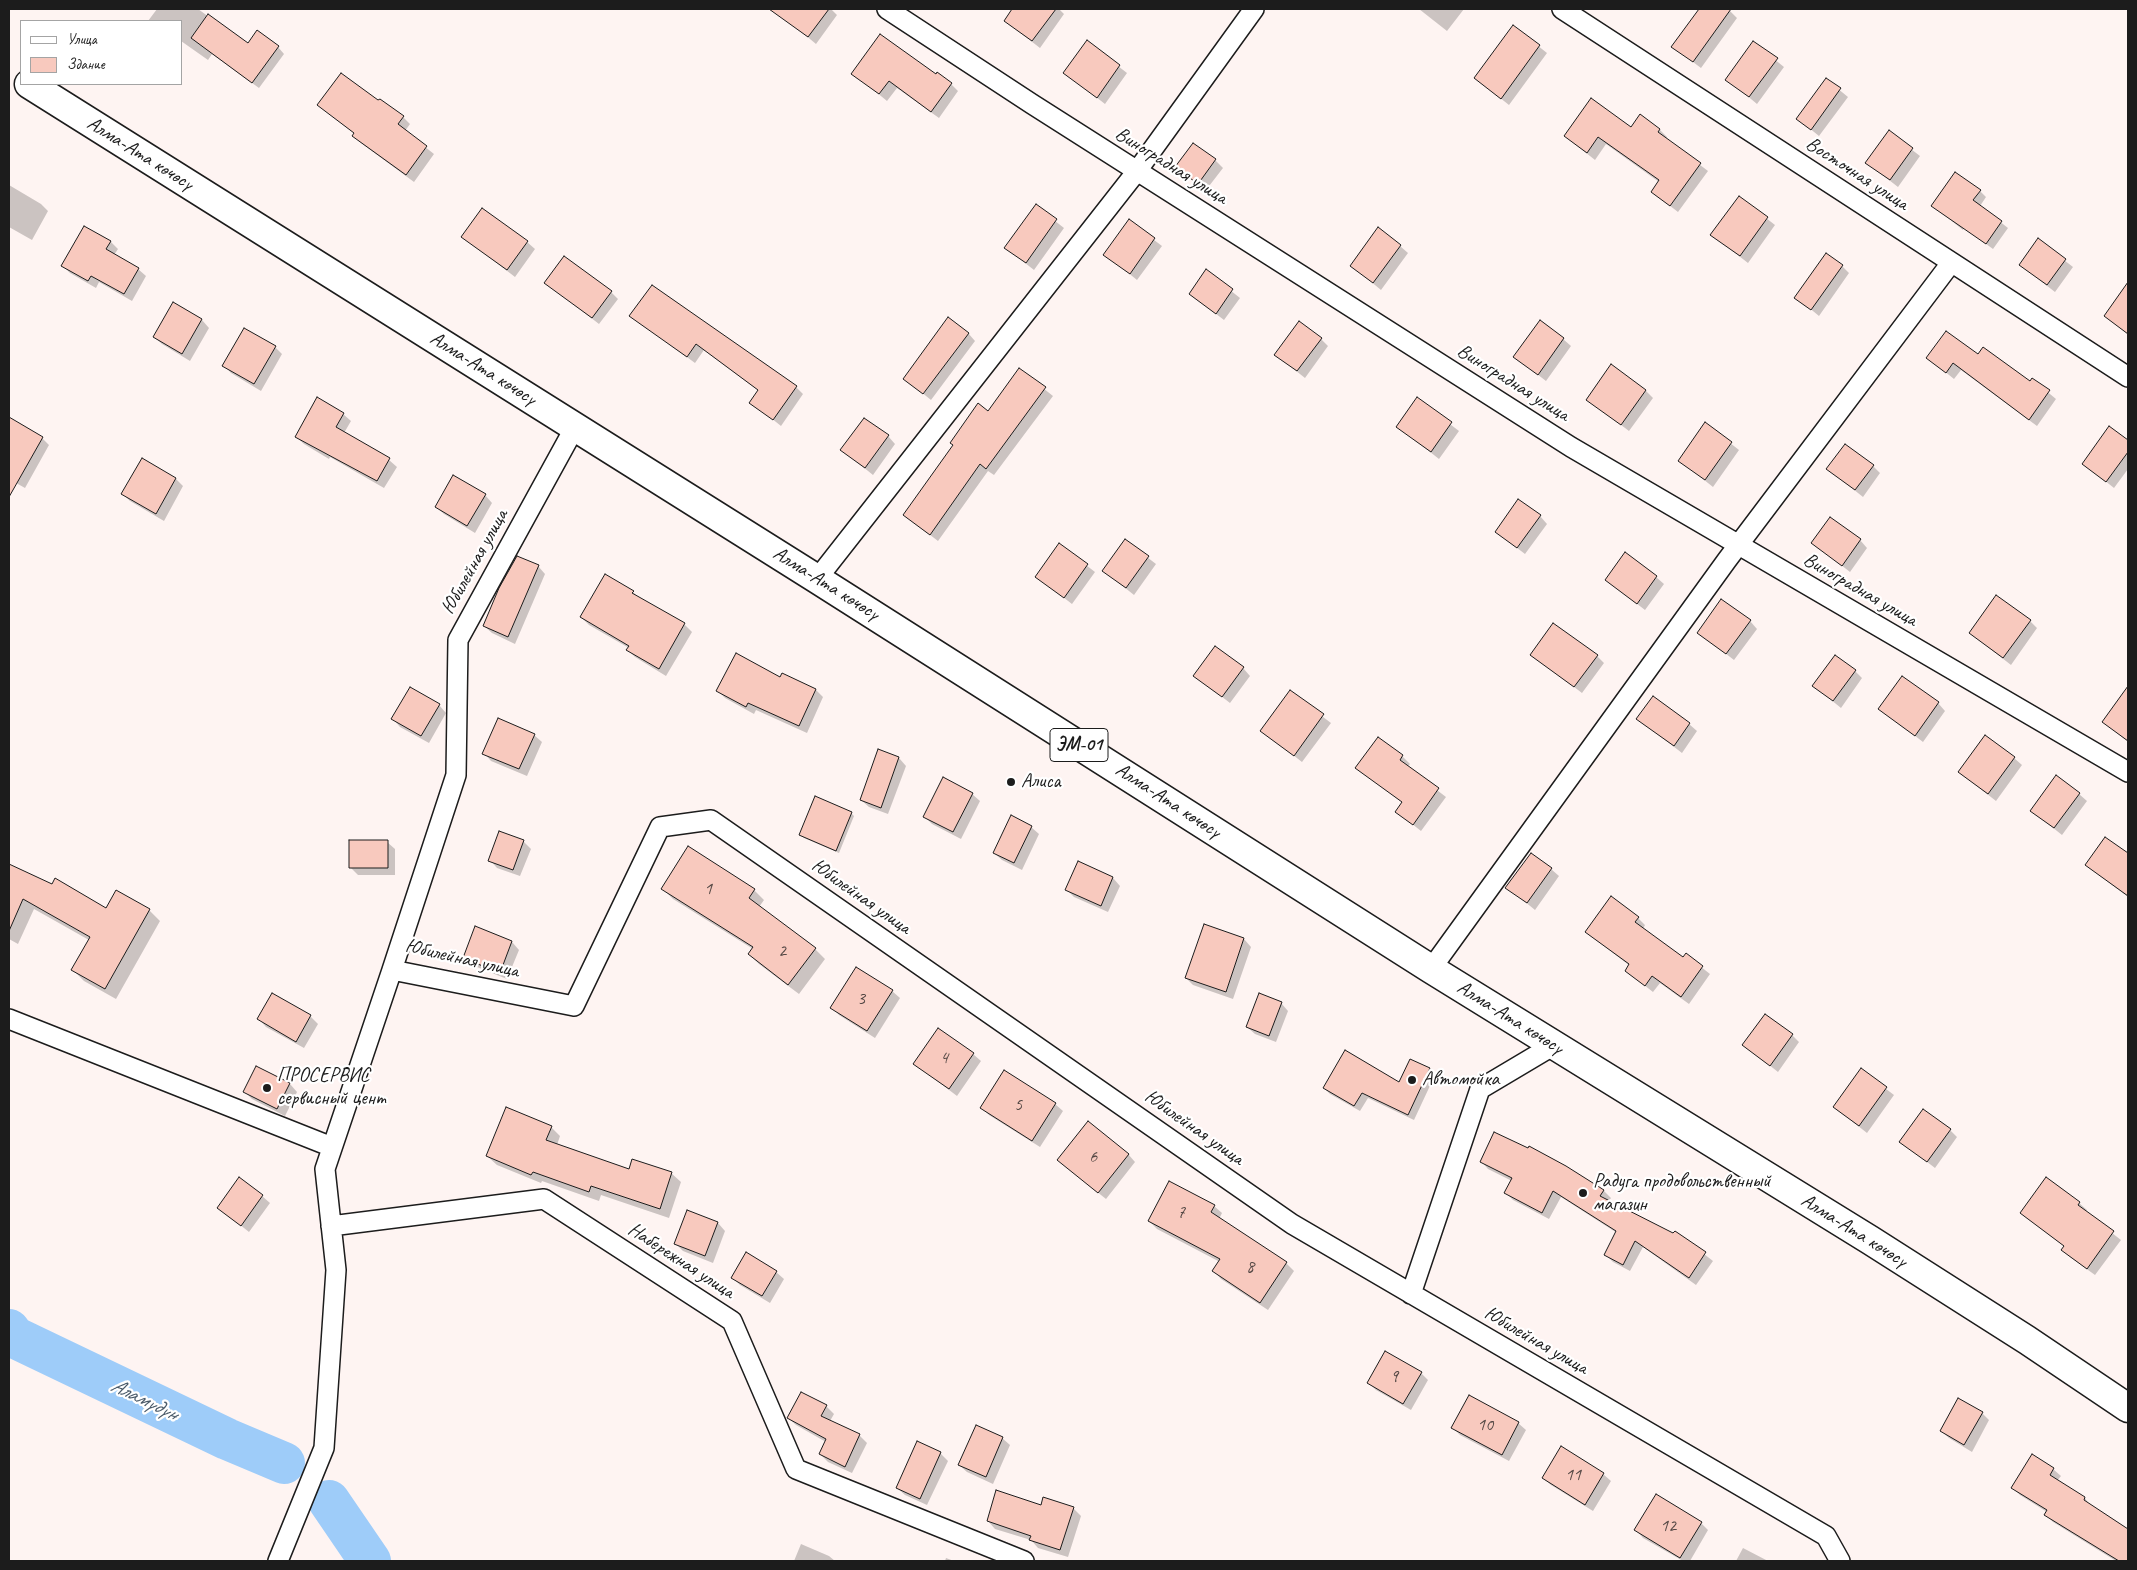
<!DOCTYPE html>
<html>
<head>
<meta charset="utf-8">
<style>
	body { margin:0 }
	#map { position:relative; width:2137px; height:1570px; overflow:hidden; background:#fef4f2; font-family:Caveat,sans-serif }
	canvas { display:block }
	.frame { position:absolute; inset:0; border:10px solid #1c1c1c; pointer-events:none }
	.legend { position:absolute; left:20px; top:20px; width:162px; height:65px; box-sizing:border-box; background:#fff; border:1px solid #a4a4a4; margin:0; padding:6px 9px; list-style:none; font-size:15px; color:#1c1c1c }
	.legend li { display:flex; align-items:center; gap:10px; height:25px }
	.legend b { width:25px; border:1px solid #a4a4a4 }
</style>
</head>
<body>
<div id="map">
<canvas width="2137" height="1570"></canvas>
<div class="frame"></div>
<ul class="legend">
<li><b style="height:6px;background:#fff"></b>Улица</li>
<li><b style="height:14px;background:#f8c9be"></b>Здание</li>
</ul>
</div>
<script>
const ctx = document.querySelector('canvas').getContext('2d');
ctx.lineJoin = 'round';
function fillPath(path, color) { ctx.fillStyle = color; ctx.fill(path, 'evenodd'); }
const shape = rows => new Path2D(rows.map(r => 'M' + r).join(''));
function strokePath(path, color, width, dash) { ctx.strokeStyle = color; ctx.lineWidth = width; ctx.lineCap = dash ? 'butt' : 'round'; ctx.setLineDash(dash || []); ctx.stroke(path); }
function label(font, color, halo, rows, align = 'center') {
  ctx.font = font + ' Caveat,sans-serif'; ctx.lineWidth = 4.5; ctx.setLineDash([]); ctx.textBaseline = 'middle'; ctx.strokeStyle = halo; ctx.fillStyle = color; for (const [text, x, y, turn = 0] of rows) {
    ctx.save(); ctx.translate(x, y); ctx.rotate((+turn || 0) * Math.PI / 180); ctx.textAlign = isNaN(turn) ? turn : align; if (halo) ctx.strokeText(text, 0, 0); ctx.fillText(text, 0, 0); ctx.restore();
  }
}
const shadow = shape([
	[157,9,198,9,248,45,278,47,284,54,259,88,212,54,208,60,181,41,181,21,148,21],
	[793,9,831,9,837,15,816,44,786,19],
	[1014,9,1059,9,1064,14,1040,48,1005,21],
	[1419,9,1464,9,1447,31],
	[1700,9,1728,9,1737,18,1701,68,1673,47],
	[1513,26,1547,53,1509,105,1475,78],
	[1087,42,1127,73,1105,104,1065,73],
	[1753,42,1784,67,1757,104,1727,79],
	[853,73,936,76,951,84,958,91,939,118,897,88,887,101],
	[1826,79,1848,97,1819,136,1798,119],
	[378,102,403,117,410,124,405,131,434,154,414,182,361,143,354,136,355,134,318,105],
	[1641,116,1660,130,1667,137,1666,139,1708,171,1678,212,1652,192,1659,182,1606,144,1595,160,1565,136,1631,129],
	[1889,132,1920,156,1898,187,1867,163],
	[1215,160,1223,168,1206,190,1177,167],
	[9,185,41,204,48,211,32,240,9,227],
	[1980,191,1986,197,1980,206,2008,228,1993,249,1964,228,1963,230,1933,206],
	[1739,197,1775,225,1748,263,1712,235],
	[1036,206,1064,228,1034,270,1006,248],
	[1129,221,1162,246,1137,280,1105,254],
	[85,227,111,242,118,249,114,255,138,269,146,276,132,301,99,282,96,288,70,273,63,266],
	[463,237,527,242,535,249,515,277],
	[2038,240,2073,267,2055,292,2020,265],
	[1400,246,1408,253,1381,290,1352,266],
	[1842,266,1849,273,1819,316,1796,297],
	[1206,271,1240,298,1224,320,1190,294],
	[546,283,611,292,618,299,599,324],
	[2128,284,2128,334,2105,316],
	[652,287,796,387,803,394,781,426,751,402,759,391,704,350,695,363,631,316],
	[173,304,202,320,209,328,190,361,162,344,154,337],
	[968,333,975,341,931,400,905,379],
	[1321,339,1328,346,1305,378,1276,355],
	[1563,339,1571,346,1546,381,1515,357],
	[275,347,282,354,261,391,231,373,224,365],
	[1978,356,2030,382,2032,379,2056,399,2037,426,1961,370,1954,379,1928,358],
	[1019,369,1053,396,994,475,988,471,938,541,904,515,989,412],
	[1645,390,1653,398,1629,431,1588,400],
	[1417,399,1459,431,1439,459,1397,426],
	[343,414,351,421,344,433,389,460,397,467,384,488,330,457,329,459,304,444,296,437],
	[11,420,42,438,49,445,25,488,9,479,9,424],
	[1706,424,1739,450,1713,487,1679,460],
	[2110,428,2128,441,2128,469,2114,488,2084,464],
	[888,436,895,444,873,475,842,450],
	[142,460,176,479,183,486,164,521,130,501,123,494],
	[1873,466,1880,473,1863,497,1828,469],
	[485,495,492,503,475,533,444,514,436,507],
	[1540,516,1547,524,1525,554,1496,532],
	[1860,540,1867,548,1850,572,1813,543],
	[1126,541,1156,564,1134,595,1104,571],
	[1060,545,1095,572,1072,604,1037,577],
	[538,566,545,574,515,644,492,633,484,626],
	[1656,577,1664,584,1645,610,1606,580],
	[633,592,640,599,684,624,692,632,666,676,635,657,628,650,629,648,589,625,581,617],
	[1750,621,1757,629,1734,660,1699,633],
	[2030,621,2037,628,2011,665,1970,633],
	[1532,655,1597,656,1604,663,1582,693],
	[1243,668,1250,676,1230,703,1195,676],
	[1855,671,1862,678,1841,708,1814,686],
	[783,675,816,690,823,697,807,733,756,710,754,714,725,698,717,690,781,679],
	[2128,688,2128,742,2104,722],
	[1290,692,1331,723,1302,762,1262,731],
	[1938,703,1945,711,1923,742,1880,709],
	[439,705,446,713,429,743,400,727,393,719],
	[1638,719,1689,724,1697,731,1682,753],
	[534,735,542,742,527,776,491,761,484,753],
	[879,751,899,758,906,766,888,814,869,807,861,800],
	[1402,756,1410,764,1407,767,1446,797,1421,831,1397,812,1403,803,1357,768],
	[2014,758,2022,765,1996,801,1959,772],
	[972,794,980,801,961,839,932,824,925,817],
	[2079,794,2087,801,2062,835,2032,811],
	[851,813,854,816,839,853,804,838,800,835],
	[1031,827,1039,834,1022,870,1002,860,994,853],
	[2105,838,2128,855,2128,897,2086,865],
	[523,841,531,849,520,876,497,868,490,860],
	[387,842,395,849,395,875,358,875,350,867],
	[1078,863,1113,878,1120,886,1108,912,1074,897,1067,890],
	[9,865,106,910,149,910,160,921,116,999,84,981,73,970,89,940,34,909,18,944,9,939],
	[1551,869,1559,876,1535,910,1507,887],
	[663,889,754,890,764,900,759,907,815,949,825,959,799,994,759,964,749,954,753,949,673,899],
	[1638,918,1645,925,1643,929,1683,958,1686,955,1710,974,1689,1004,1660,983,1653,992,1626,971,1630,966,1586,932],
	[476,928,512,942,519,950,507,979,472,965,464,958],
	[1244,939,1251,947,1233,999,1193,985,1186,978],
	[892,991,900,998,875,1038,839,1015,832,1007],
	[1281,1003,1288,1011,1276,1042,1255,1034,1247,1027],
	[310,1016,318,1024,304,1048,266,1027,259,1019],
	[1792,1035,1799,1042,1778,1072,1744,1045],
	[973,1054,981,1061,957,1096,915,1064],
	[1410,1061,1429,1069,1435,1075,1414,1120,1368,1098,1360,1111,1330,1094,1324,1088,1400,1083],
	[257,1067,290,1084,297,1092,285,1116,252,1099,245,1092],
	[1861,1070,1894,1095,1867,1133,1834,1107],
	[1055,1104,1063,1111,1040,1147,989,1115,982,1108],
	[551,1127,560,1136,557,1145,629,1171,671,1173,681,1182,669,1218,601,1195,599,1201,542,1181,541,1183,497,1165,487,1156],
	[1950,1130,1957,1137,1935,1168,1901,1142],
	[1128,1154,1135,1162,1106,1199,1066,1167],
	[1481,1161,1604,1191,1611,1198,1608,1202,1674,1235,1676,1232,1713,1261,1696,1285,1643,1247,1630,1271,1613,1262,1606,1255,1617,1233,1561,1197,1549,1219,1513,1200,1506,1193,1512,1181,1488,1169],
	[262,1196,270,1203,249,1232,219,1208],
	[2079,1203,2087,1210,2085,1212,2121,1240,2095,1275,2070,1257,2063,1250,2065,1247,2021,1213],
	[1214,1206,1222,1213,1219,1219,1286,1263,1294,1271,1268,1310,1221,1279,1214,1271,1220,1262,1157,1229,1149,1221],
	[688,1212,718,1223,725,1231,713,1263,683,1251,676,1244],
	[776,1272,784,1279,770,1303,740,1285,733,1278],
	[1421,1373,1428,1380,1411,1410,1376,1390,1369,1383],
	[826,1406,834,1414,830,1421,859,1435,867,1443,852,1473,828,1462,820,1454,826,1442,796,1425,788,1418],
	[1982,1413,1989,1420,1972,1452,1949,1438,1941,1431],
	[1518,1423,1526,1430,1509,1461,1460,1435,1453,1428],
	[1002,1438,1010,1445,993,1484,967,1472,959,1465],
	[1562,1448,1603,1474,1611,1481,1593,1511,1551,1485,1543,1478],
	[940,1453,948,1461,927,1505,905,1495,897,1488],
	[2053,1469,2061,1476,2057,1481,2085,1498,2091,1507,2128,1531,2128,1561,2116,1561,2053,1522,2046,1515,2047,1512,2020,1495,2013,1488],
	[1042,1506,1073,1508,1081,1516,1068,1557,1038,1548,1031,1540,995,1529,988,1521],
	[1701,1523,1708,1530,1690,1561,1683,1561,1643,1538,1636,1530],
	[801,1544,829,1556,835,1561,794,1561],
	[1743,1548,1768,1561,1736,1561],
	[946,1558,954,1561,945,1561]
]);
const river = shape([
	[9,1330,14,1337,227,1439,284,1463],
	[329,1501,370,1561]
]);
const building = shape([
	[769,9,829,9,808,37,769,9],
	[1012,9,1056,9,1032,41,1004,21,1012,9],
	[1699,9,1731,9,1693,62,1671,47,1699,9],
	[208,14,248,43,257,30,279,46,252,83,191,38,208,14],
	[1513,25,1540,45,1501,99,1474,78,1513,25],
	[880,34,936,74,937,72,952,83,931,112,889,81,879,94,851,74,880,34],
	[1087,40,1120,65,1097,98,1063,73,1087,40],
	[1753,41,1778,58,1749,97,1725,80,1753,41],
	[341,73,378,100,380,99,404,116,398,124,427,146,406,175,352,136,354,133,317,105,341,73],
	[1826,78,1841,88,1811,130,1796,119,1826,78],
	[1591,98,1631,127,1640,114,1660,129,1658,132,1701,163,1670,206,1651,192,1659,180,1598,137,1587,153,1564,136,1591,98],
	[1889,130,1913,148,1890,180,1865,163,1889,130],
	[1193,143,1216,159,1198,184,1175,167,1193,143],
	[1955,172,1981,190,1973,200,2002,221,1986,244,1931,206,1955,172],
	[1739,196,1768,217,1740,256,1710,235,1739,196],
	[1036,204,1057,219,1026,263,1004,248,1036,204],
	[482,208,528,241,507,270,461,237,482,208],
	[1129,219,1155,238,1130,274,1103,255,1129,219],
	[84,226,111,241,106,249,139,268,124,294,91,276,88,281,61,266,84,226],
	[1378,227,1401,245,1373,283,1350,266,1378,227],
	[2038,238,2066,259,2047,285,2019,265,2038,238],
	[1826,253,1843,265,1811,310,1794,298,1826,253],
	[564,256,612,291,592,318,544,283,564,256],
	[1206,269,1233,289,1216,314,1189,294,1206,269],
	[2128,282,2128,334,2104,316,2128,282],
	[652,285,797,386,773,420,749,403,758,390,696,344,687,357,629,316,652,285],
	[173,302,202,319,182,354,153,337,173,302],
	[948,317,969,333,923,394,903,379,948,317],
	[1540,320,1564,338,1538,375,1513,357,1540,320],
	[1299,321,1322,338,1297,371,1274,355,1299,321],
	[244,328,276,346,254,384,222,366,244,328],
	[1946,331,1978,354,1983,347,2030,381,2032,378,2050,390,2029,420,1953,363,1946,373,1926,358,1946,331],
	[1611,364,1646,390,1621,425,1586,400,1611,364],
	[1019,368,1046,387,986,469,980,464,930,535,903,515,953,445,950,443,978,403,988,411,1019,368],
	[317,397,344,413,336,427,390,458,377,481,295,437,317,397],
	[1417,397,1452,422,1431,452,1396,427,1417,397],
	[9,417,43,437,9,497,9,417],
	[864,418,889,435,865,468,840,450,864,418],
	[1705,422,1732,442,1705,480,1678,461,1705,422],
	[2109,426,2128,440,2128,452,2106,482,2082,464,2109,426],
	[1845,444,1874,465,1855,490,1826,469,1845,444],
	[142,458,176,478,156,514,121,494,142,458],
	[453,475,486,494,467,526,435,507,453,475],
	[1518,499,1541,515,1517,548,1495,532,1518,499],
	[1830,517,1861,539,1842,566,1811,543,1830,517],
	[1125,539,1149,556,1126,588,1102,571,1125,539],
	[1059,543,1088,564,1064,598,1035,577,1059,543],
	[1625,552,1657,576,1637,604,1605,580,1625,552],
	[517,556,539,565,508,637,483,626,499,588,517,556],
	[605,574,634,591,632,593,685,623,659,669,626,650,629,646,580,617,605,574],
	[1996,595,2031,620,2003,658,1969,633,1996,595],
	[1721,599,1751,620,1726,654,1697,633,1721,599],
	[1553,623,1598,655,1574,687,1530,655,1553,623],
	[1215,646,1244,667,1222,697,1193,676,1215,646],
	[736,653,780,677,782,673,816,689,799,726,748,703,746,707,716,691,736,653],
	[1835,655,1856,670,1833,701,1812,686,1835,655],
	[1902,676,1939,702,1915,736,1878,709,1902,676],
	[2128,686,2128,741,2102,722,2128,686],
	[410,687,440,704,421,736,391,719,410,687],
	[1290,690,1324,714,1294,756,1260,731,1290,690],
	[1653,696,1690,723,1674,746,1636,719,1653,696],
	[498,718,535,734,519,769,482,754,498,718],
	[1985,735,2015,757,1988,794,1958,772,1985,735],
	[1378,737,1403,755,1400,760,1439,788,1413,825,1395,812,1402,802,1355,768,1378,737],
	[878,749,899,757,881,808,860,800,878,749],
	[2056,775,2080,793,2054,828,2030,811,2056,775],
	[943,777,973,793,953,832,923,817,943,777],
	[815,796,852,812,836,851,799,835,815,796],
	[1011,815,1032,826,1014,863,993,853,1011,815],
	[499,831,524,840,513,870,488,861,499,831],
	[2105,837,2128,853,2128,896,2085,865,2105,837],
	[349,840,388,840,388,868,349,868,349,840],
	[688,846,755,889,749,898,816,948,788,985,748,954,753,947,661,889,688,846],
	[1531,853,1552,868,1527,903,1505,888,1531,853],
	[1078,861,1113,877,1101,906,1065,890,1078,861],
	[9,864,52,884,55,878,106,908,116,890,150,909,105,989,71,970,90,937,23,899,9,931,9,864],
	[1611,896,1639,917,1635,922,1683,957,1686,953,1703,966,1681,997,1652,976,1645,986,1625,971,1629,964,1585,932,1611,896],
	[1204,924,1244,938,1226,992,1185,978,1204,924],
	[475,926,512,941,500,973,463,958,475,926],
	[856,967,893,990,867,1031,830,1008,856,967],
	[272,993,311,1015,296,1042,257,1019,272,993],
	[1259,993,1282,1002,1269,1036,1246,1027,1259,993],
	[1765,1014,1793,1034,1770,1066,1742,1045,1765,1014],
	[938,1028,974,1053,949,1089,913,1064,938,1028],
	[1345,1050,1399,1082,1410,1059,1430,1068,1408,1115,1362,1093,1354,1106,1323,1088,1345,1050],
	[256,1066,290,1083,277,1109,243,1092,256,1066],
	[1861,1068,1887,1087,1859,1126,1833,1107,1861,1068],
	[1004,1070,1056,1103,1032,1141,980,1108,1004,1070],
	[506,1107,552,1126,546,1140,629,1169,632,1159,672,1172,660,1209,591,1186,589,1192,533,1172,531,1175,486,1156,506,1107],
	[1923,1109,1951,1129,1927,1162,1899,1142,1923,1109],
	[1088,1121,1129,1154,1098,1193,1057,1160,1088,1121],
	[1494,1132,1528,1148,1529,1146,1566,1166,1604,1190,1600,1196,1673,1233,1675,1231,1706,1252,1689,1278,1635,1241,1623,1265,1604,1255,1616,1231,1553,1191,1542,1213,1504,1193,1512,1178,1480,1162,1494,1132],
	[239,1177,263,1195,241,1226,217,1208,239,1177],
	[2046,1177,2080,1202,2078,1205,2114,1231,2087,1269,2061,1250,2064,1246,2020,1213,2046,1177],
	[1169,1181,1215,1205,1211,1212,1287,1262,1260,1303,1212,1271,1220,1259,1148,1221,1169,1181],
	[687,1210,718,1222,705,1256,674,1244,687,1210],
	[746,1252,777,1271,762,1296,731,1278,746,1252],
	[1385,1351,1422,1372,1403,1404,1367,1383,1385,1351],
	[801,1392,827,1405,821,1416,860,1434,845,1467,819,1454,826,1439,787,1418,801,1392],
	[1469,1395,1519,1422,1502,1455,1451,1428,1469,1395],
	[1958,1398,1983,1412,1964,1445,1940,1431,1958,1398],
	[976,1425,1003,1437,986,1477,958,1465,976,1425],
	[917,1441,941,1452,920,1499,896,1488,917,1441],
	[1561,1446,1604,1473,1585,1505,1542,1478,1561,1446],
	[2032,1454,2054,1468,2050,1475,2085,1497,2084,1500,2128,1529,2128,1561,2119,1561,2044,1515,2047,1510,2011,1488,2032,1454],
	[996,1490,1041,1505,1043,1497,1074,1507,1060,1550,1029,1540,1031,1536,987,1521,996,1490],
	[1656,1494,1702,1522,1680,1558,1634,1530,1656,1494]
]);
const minor = shape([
	[887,9,1032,104,1571,447,2128,772],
	[1562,9,2128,377],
	[575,427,458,640,456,775,392,970,574,1006,660,827,711,820,1292,1224,1826,1536,1840,1561],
	[817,579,1137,171,1254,9],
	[1431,969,1727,560,1951,263],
	[9,1019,332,1147],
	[331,1226,544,1199,732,1321,796,1469,1024,1561],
	[1411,1294,1480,1089,1554,1045],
	[278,1561,324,1448,336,1270,325,1169,392,970]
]);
const trunk = shape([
	[29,84,817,579,1431,969,1870,1240,2027,1340,2128,1408]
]);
const markers = [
	[1011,782,5,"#1c1c1c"],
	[1412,1080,5,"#1c1c1c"],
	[267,1088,5,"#1c1c1c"],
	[1583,1193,5,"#1c1c1c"]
];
const numberNames = [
	["1",708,889],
	["2",782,951],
	["3",861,999],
	["4",944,1058],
	["5",1018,1105],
	["6",1093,1157],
	["7",1181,1213],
	["8",1250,1267],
	["9",1394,1377],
	["10",1485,1425],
	["11",1573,1475],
	["12",1668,1526]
];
const shields = [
	[1079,745,58]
];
const shieldNames = [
	["ЭМ-01",1079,745]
];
const streetNames = [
	["Алма-Ата көчөсү",140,154,32],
	["Виноградная улица",1171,166,32],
	["Восточная улица",1857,174,33],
	["Алма-Ата көчөсү",483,369,32],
	["Виноградная улица",1513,383,32],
	["Юбилейная улица",475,562,-61],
	["Алма-Ата көчөсү",826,584,32],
	["Виноградная улица",1860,590,30],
	["Алма-Ата көчөсү",1168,801,33],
	["Юбилейная улица",861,897,35],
	["Юбилейная улица",462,959,13],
	["Алма-Ата көчөсү",1510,1018,32],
	["Юбилейная улица",1194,1128,35],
	["Алма-Ата көчөсү",1854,1231,32],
	["Набережная улица",681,1261,33],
	["Юбилейная улица",1536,1341,30]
];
const poiNames = [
	["Алиса",1021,782],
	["ПРОСЕРВИС",277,1076],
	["сервисный цент",277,1099],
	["Автомойка",1422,1080],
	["Радуга продовольственный",1593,1182],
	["магазин",1593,1205]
];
const waterNames = [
	["Аламүдүн",144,1400,26]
];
fillPath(shadow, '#0003');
strokePath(river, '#9eccf9', 42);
fillPath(building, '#f8c9be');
strokePath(building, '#1c1c1c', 1);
strokePath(minor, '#1c1c1c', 22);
strokePath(trunk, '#1c1c1c', 31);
strokePath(minor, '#fff', 19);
strokePath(trunk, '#fff', 28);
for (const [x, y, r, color] of markers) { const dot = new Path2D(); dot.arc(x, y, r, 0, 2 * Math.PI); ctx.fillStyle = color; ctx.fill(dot); strokePath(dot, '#fff', 2); }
label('18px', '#534744', null, numberNames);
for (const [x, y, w] of shields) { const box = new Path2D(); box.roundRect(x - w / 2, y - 16.5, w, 33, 4); ctx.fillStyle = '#fff'; ctx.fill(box); strokePath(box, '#1c1c1c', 1); }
label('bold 19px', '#1c1c1c', null, shieldNames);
label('20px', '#1c1c1c', '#fff', streetNames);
label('20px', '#1c1c1c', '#fff', poiNames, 'left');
label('italic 21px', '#4a5a69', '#fff', waterNames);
</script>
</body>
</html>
